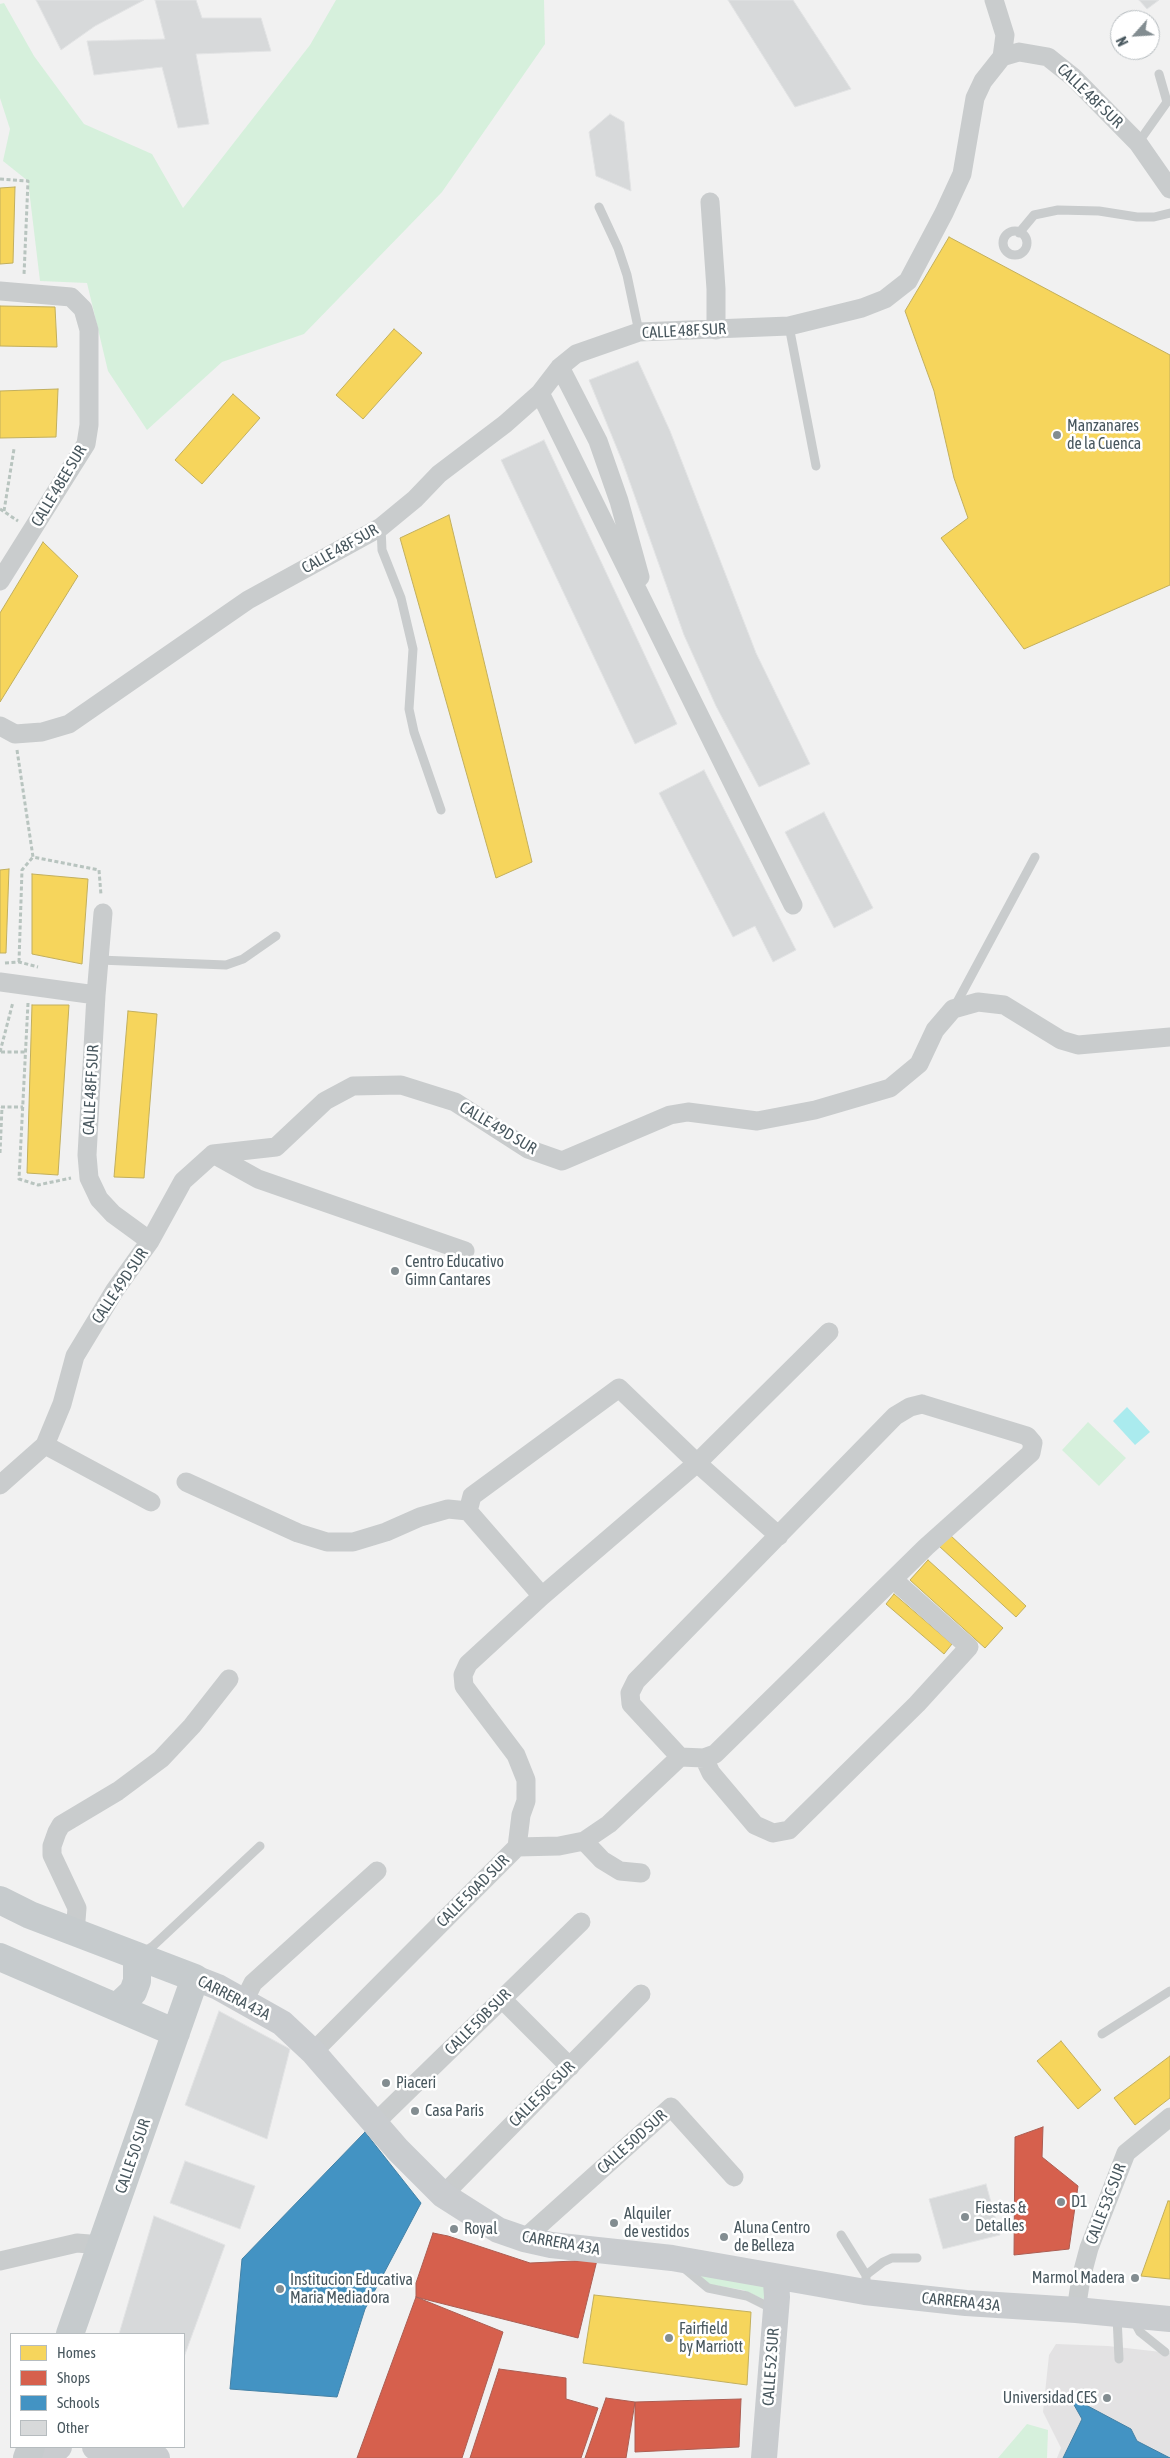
<!DOCTYPE html>
<html>
<head>
<meta charset="utf-8">
<style>
	body { margin:0 }
	#map { position:relative; width:1170px; height:2458px; overflow:hidden; background:#f1f1f1; font-family:"Asap Condensed",sans-serif }
	canvas { display:block }
	.legend { position:absolute; left:10px; top:2333px; width:175px; height:115px; box-sizing:border-box; background:#fff; border:1px solid #b6bcbf; margin:0; padding:6px 9px; list-style:none; font-size:15px; color:#48575e }
	.legend li { display:flex; align-items:center; gap:10px; height:25px }
	.legend b { width:25px; border:1px solid #b6bcbf }
	.north { position:absolute; left:1110px; top:10px; width:50px; height:50px; box-sizing:border-box; background:#fff; border:1px solid #b6bcbf; border-radius:50%; rotate:244deg; font-size:14px; font-weight:700; line-height:20px; text-align:center; color:#48575e }
	.north::after { content:''; display:block; margin:auto; width:18px; height:22px; background:#838d91; clip-path:polygon(50% 0,100% 100%,50% 72%,0 100%) }
</style>
</head>
<body>
<div id="map">
<canvas width="1170" height="2458"></canvas>
<ul class="legend">
<li><b style="height:14px;background:#f6d55c"></b>Homes</li>
<li><b style="height:14px;background:#d6604d"></b>Shops</li>
<li><b style="height:14px;background:#4393c3"></b>Schools</li>
<li><b style="height:14px;background:#d7d9da"></b>Other</li>
</ul>
<div class="north">N</div>
</div>
<script>
const ctx = document.querySelector('canvas').getContext('2d');
ctx.lineJoin = 'round';
function fillPath(path, color) { ctx.fillStyle = color; ctx.fill(path, 'evenodd'); }
const shape = rows => new Path2D(rows.map(r => 'M' + r).join(''));
function strokePath(path, color, width, dash) { ctx.strokeStyle = color; ctx.lineWidth = width; ctx.lineCap = dash ? 'butt' : 'round'; ctx.setLineDash(dash || []); ctx.stroke(path); }
function label(font, color, halo, rows, align = 'center') {
  ctx.font = font + ' "Asap Condensed",sans-serif'; ctx.lineWidth = 5; ctx.setLineDash([]); ctx.textBaseline = 'middle'; ctx.strokeStyle = halo; ctx.fillStyle = color; for (const [text, x, y, turn = 0] of rows) {
    ctx.save(); ctx.translate(x, y); ctx.rotate((+turn || 0) * Math.PI / 180); ctx.textAlign = isNaN(turn) ? turn : align; if (halo) ctx.strokeText(text, 0, 0); ctx.fillText(text, 0, 0); ctx.restore();
  }
}
const education = shape([
	[1056,2344,1108,2346,1170,2353,1170,2458,1057,2458,1061,2448,1043,2412,1049,2355]
]);
const green = shape([
	[336,0,544,0,545,44,442,192,304,334,222,362,147,430,108,371,87,283,40,281,28,181,3,161,10,129,0,98,0,4,4,3,34,56,84,124,152,154,183,208,310,45],
	[1088,1422,1126,1458,1099,1486,1062,1450],
	[697,2274,768,2285,768,2301,743,2290,708,2284],
	[1027,2424,1048,2430,1047,2458,998,2458]
]);
const water = shape([
	[1127,1407,1150,1432,1135,1445,1113,1421]
]);
const homes = shape([
	[15,187,13,263,0,264,0,188,15,187],
	[949,237,1170,355,1170,585,1024,649,941,538,968,518,954,478,934,391,905,311,949,237],
	[0,306,55,307,57,347,0,346,0,306],
	[394,329,422,353,363,419,336,395,394,329],
	[58,389,56,437,0,438,0,391,58,389],
	[233,394,260,418,202,484,175,460,233,394],
	[449,515,532,862,496,878,400,538,449,515],
	[43,542,78,576,0,702,0,613,43,542],
	[9,869,6,953,0,953,0,870,9,869],
	[32,874,88,879,82,964,32,954,32,874],
	[32,1005,69,1005,58,1175,27,1173,32,1005],
	[128,1011,157,1014,144,1178,114,1177,128,1011],
	[950,1535,1026,1606,1016,1617,939,1546,950,1535],
	[928,1560,1003,1628,985,1648,910,1580,928,1560],
	[894,1594,952,1644,944,1654,886,1604,894,1594],
	[1061,2041,1101,2090,1078,2109,1037,2061,1061,2041],
	[1170,2056,1170,2098,1135,2125,1114,2098,1170,2056],
	[1168,2201,1170,2201,1170,2279,1141,2276,1168,2201],
	[594,2295,751,2312,747,2385,583,2363,594,2295]
]);
const shops = shape([
	[1043,2127,1042,2157,1078,2186,1069,2249,1014,2255,1015,2137,1043,2127],
	[433,2233,448,2236,530,2263,597,2260,578,2338,416,2297,416,2283,433,2233],
	[416,2297,503,2332,462,2458,357,2458,416,2297],
	[499,2369,566,2378,566,2399,598,2408,581,2458,470,2458,499,2369],
	[606,2398,635,2402,626,2458,585,2458,606,2398],
	[741,2399,739,2447,635,2452,635,2402,741,2399]
]);
const schools = shape([
	[365,2132,421,2203,365,2309,337,2397,230,2389,242,2259,365,2132],
	[1069,2396,1131,2429,1137,2441,1170,2458,1063,2458,1082,2419,1069,2396]
]);
const building = shape([
	[36,0,144,0,95,26,61,50,36,0],
	[155,0,196,0,202,18,261,18,271,51,196,54,209,124,178,128,162,67,94,75,87,41,165,39,155,0],
	[728,0,793,0,851,89,795,107,728,0],
	[1139,0,1159,0,1147,9,1139,0],
	[610,114,624,122,631,191,596,176,589,132,610,114],
	[638,361,670,431,756,653,810,764,759,787,716,706,684,635,623,463,589,380,638,361],
	[544,440,677,724,635,744,501,460,544,440],
	[704,770,796,950,773,962,755,926,733,937,659,793,704,770],
	[824,812,873,908,834,928,785,832,824,812],
	[219,2011,290,2049,267,2139,185,2105,219,2011],
	[185,2161,255,2186,240,2229,170,2203,185,2161],
	[986,2184,1000,2235,943,2249,929,2199,986,2184],
	[154,2216,225,2245,184,2357,184,2334,119,2334,154,2216]
]);
const path = shape([
	[0,179,28,181,24,275],
	[0,509,18,521],
	[4,511,14,449],
	[17,750,33,857,99,870,101,895],
	[19,962,22,870,33,857],
	[5,963,19,962,38,967],
	[28,1003,19,1179,38,1185,71,1178],
	[0,1052,13,1002],
	[1,1052,25,1052],
	[1,1107,23,1107],
	[0,1153,2,1107]
]);
const service = shape([
	[1138,143,1167,102,1159,74],
	[599,207,618,248,627,275,639,332],
	'1003 243a12 12 0 1 1 24 0a12 12 0 1 1-24 0Z',
	[1019,233,1034,215,1058,210,1099,211,1137,217,1154,217,1170,213],
	[789,326,816,466],
	[381,527,382,550,401,598,413,649,409,709,414,732,441,810],
	[99,960,226,965,243,959,276,936],
	[955,1006,1035,857],
	[142,1953,153,1946,260,1846],
	[1102,2034,1170,1991],
	[841,2235,866,2275],
	[684,2268,708,2288,747,2296,773,2309],
	[866,2289,866,2275,883,2262,892,2258,917,2258],
	[1117,2317,1119,2359],
	[1133,2319,1140,2332,1165,2352]
]);
const minor = shape([
	[994,0,1005,35,1002,57],
	[710,202,716,289,716,330],
	[0,291,71,297,83,309,89,330,89,425,86,444,0,581],
	[560,367,598,441,619,501,640,577],
	[540,393,793,905],
	[0,726,15,734,42,732,69,724,248,600,381,527,415,499,439,474,505,424,540,393,560,367,576,354,639,332,789,326,862,308,885,299,908,281,944,213,962,174,975,98,983,81,1002,57,1019,52,1048,57,1073,77,1138,143,1170,189],
	[103,913,96,995,87,1155,89,1178,99,1199,113,1214,150,1241],
	[0,982,96,995],
	[213,1154,258,1179,465,1251],
	[922,1404,1027,1436,1033,1443,1031,1453,926,1547,715,1754,704,1758,680,1757,631,1704,630,1693,636,1681,895,1416,910,1407,922,1404],
	[45,1445,151,1502],
	[186,1482,298,1533,327,1542,353,1542,386,1532,420,1517,448,1509,468,1511,542,1596],
	[0,1485,45,1445,62,1404,75,1356,115,1290,150,1241,183,1181,213,1154,276,1147,325,1101,353,1086,401,1085,455,1102,528,1149,562,1161,670,1115,688,1112,757,1121,815,1110,890,1088,919,1064,935,1030,953,1009,978,1002,1004,1005,1061,1040,1078,1045,1170,1037],
	[468,1511,472,1496,619,1388,697,1463,779,1536],
	[704,1758,711,1773,755,1825,773,1833,789,1830,917,1704,969,1647,894,1580],
	[584,1841,602,1860,620,1871,641,1873],
	[517,1847,521,1815,526,1801,526,1780,516,1755,464,1686,463,1675,468,1664,542,1596,697,1463,829,1332],
	[75,1933,77,1908,52,1855,52,1846,57,1832,61,1825,118,1791,161,1759,192,1726,229,1679],
	[502,1999,570,2067],
	[244,2001,253,1983,377,1871],
	[313,2052,517,1847,559,1846,584,1841,609,1824,680,1757],
	[375,2123,581,1922],
	[443,2195,641,1994],
	[524,2239,671,2107,734,2177],
	[0,2261,77,2243,102,2245],
	[1076,2310,1081,2278,1089,2248,1126,2153,1170,2117]
]);
const secondary = shape([
	[195,1978,218,1987,282,2023,313,2052,398,2150,443,2195,498,2230,524,2239,551,2245,672,2258,865,2292,966,2303,1076,2310,1170,2319],
	[95,2447,157,2458],
	[47,2458,59,2447],
	[764,2458,777,2297,776,2282,773,2276]
]);
const primary = shape([
	[0,1900,30,1915,195,1978,70,2334],
	[0,1957,176,2033],
	[117,2007,133,1992,137,1981,137,1956],
	[27,2458,31,2447]
]);
const markers = [
	[1057,435,5,"#838d91"],
	[395,1271,5,"#838d91"],
	[386,2083,5,"#838d91"],
	[415,2111,5,"#838d91"],
	[1061,2202,5,"#838d91"],
	[965,2217,5,"#838d91"],
	[614,2223,5,"#838d91"],
	[454,2229,5,"#838d91"],
	[724,2237,5,"#838d91"],
	[1135,2278,5,"#838d91"],
	[280,2289,5,"#838d91"],
	[669,2338,5,"#838d91"],
	[1107,2398,5,"#838d91"]
];
const streetNames = [
	["CALLE 48F SUR",1090,96,44],
	["CALLE 48F SUR",684,331,-3],
	["CALLE 48EE SUR",59,486,-59],
	["CALLE 48F SUR",340,549,-29],
	["CALLE 48FF SUR",91,1090,-87],
	["CALLE 49D SUR",498,1128,31],
	["CALLE 49D SUR",120,1286,-56],
	["CALLE 50AD SUR",473,1891,-45],
	["CARRERA 43A",234,1998,27],
	["CALLE 50B SUR",478,2022,-45],
	["CALLE 50C SUR",542,2094,-45],
	["CALLE 50D SUR",632,2142,-42],
	["CALLE 50 SUR",133,2156,-71],
	["CALLE 53C SUR",1106,2204,-69],
	["CARRERA 43A",561,2243,10],
	["CARRERA 43A",961,2302,6],
	["CALLE 52 SUR",771,2367,-86]
];
const poiNames = [
	["Manzanares",1067,426],
	["de la Cuenca",1067,444],
	["Centro Educativo",405,1262],
	["Gimn Cantares",405,1280],
	["Piaceri",396,2083],
	["Casa Paris",425,2111],
	["D1",1071,2202],
	["Fiestas &",975,2208],
	["Detalles",975,2226],
	["Alquiler",624,2214],
	["de vestidos",624,2232],
	["Aluna Centro",734,2228],
	["de Belleza",734,2246],
	["Royal",464,2229],
	["Marmol Madera",1125,2278,"right"],
	["Institucion Educativa",290,2280],
	["Maria Mediadora",290,2298],
	["Fairfield",679,2329],
	["by Marriott",679,2347],
	["Universidad CES",1097,2398,"right"]
];
fillPath(education, '#e3e2e3');
fillPath(green, '#d6f0dc');
fillPath(water, '#aaebee');
fillPath(homes, '#f6d55c');
strokePath(homes, '#c2af5d', 1);
fillPath(shops, '#d6604d');
strokePath(shops, '#ab5d52', 1);
fillPath(schools, '#4393c3');
strokePath(schools, '#4481a5', 1);
fillPath(building, '#d7d9da');
strokePath(building, '#e2e3e4', 1);
strokePath(path, '#b8c4bf', 3, [4, 2.5]);
strokePath(service, '#c9cccd', 9);
strokePath(minor, '#c9cccd', 19);
strokePath(secondary, '#c9cccf', 26);
strokePath(primary, '#c6cbcd', 28);
for (const [x, y, r, color] of markers) { const dot = new Path2D(); dot.arc(x, y, r, 0, 2 * Math.PI); ctx.fillStyle = color; ctx.fill(dot); strokePath(dot, '#fff', 2); }
label('16px', '#48575e', '#fff', streetNames);
label('16px', '#48575e', '#fff', poiNames, 'left');
</script>
</body>
</html>
